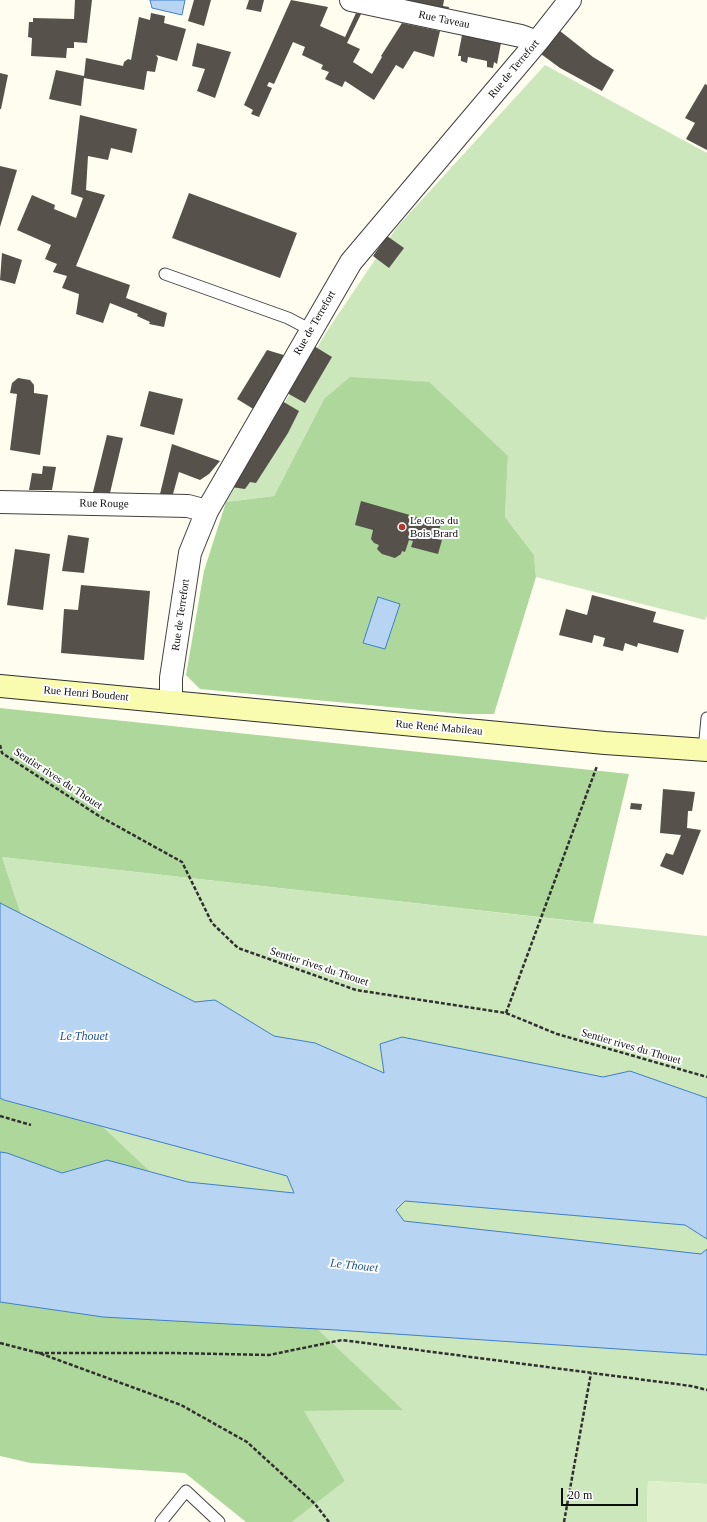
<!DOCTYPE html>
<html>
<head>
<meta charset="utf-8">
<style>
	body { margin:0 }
	#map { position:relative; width:707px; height:1522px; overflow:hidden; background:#fefdf0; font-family:Georgia,serif }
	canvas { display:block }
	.scale { position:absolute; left:561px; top:1488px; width:77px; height:18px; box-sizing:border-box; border:2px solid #0e0e0e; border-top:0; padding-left:5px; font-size:12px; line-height:14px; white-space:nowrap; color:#0e0e0e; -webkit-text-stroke:3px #fff; paint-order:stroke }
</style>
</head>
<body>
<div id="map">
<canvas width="707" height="1522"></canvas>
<div class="scale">20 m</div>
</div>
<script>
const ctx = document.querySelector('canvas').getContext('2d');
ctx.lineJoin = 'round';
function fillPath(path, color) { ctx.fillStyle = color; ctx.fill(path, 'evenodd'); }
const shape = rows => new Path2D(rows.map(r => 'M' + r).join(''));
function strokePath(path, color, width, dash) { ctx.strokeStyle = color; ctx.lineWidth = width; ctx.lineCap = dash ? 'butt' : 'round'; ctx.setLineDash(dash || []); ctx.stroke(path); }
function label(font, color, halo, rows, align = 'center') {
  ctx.font = font + ' Georgia,serif'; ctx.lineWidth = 4; ctx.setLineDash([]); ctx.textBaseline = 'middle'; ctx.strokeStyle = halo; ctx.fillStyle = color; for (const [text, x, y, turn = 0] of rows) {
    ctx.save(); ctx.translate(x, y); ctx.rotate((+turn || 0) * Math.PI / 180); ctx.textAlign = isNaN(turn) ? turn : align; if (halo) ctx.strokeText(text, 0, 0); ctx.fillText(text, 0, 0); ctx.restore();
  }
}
const green = shape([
	[545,65,707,153,707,616,705,620,536,577,534,555,505,517,508,456,324,399,274,496,226,502,327,331,397,227],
	[2,857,707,936,707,1484,648,1481,647,1522,292,1522,345,1481,303,1411,402,1410,86,1111]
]);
const forest = shape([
	[350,377,429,382,508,456,505,517,534,555,536,577,494,714,463,714,200,689,186,675,204,571,226,502,274,496,324,399],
	[0,708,629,774,593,923,2,857,86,1111,403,1410,304,1411,345,1481,292,1522,246,1522,185,1473,31,1463,0,1456]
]);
const pitch = shape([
	[648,1481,707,1484,707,1522,647,1522]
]);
const water = shape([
	[150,0,185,0,182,15,152,8,150,0],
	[378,597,400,604,385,649,363,643,378,597],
	[0,903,195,1002,215,1000,274,1036,315,1043,384,1073,380,1044,402,1037,603,1077,630,1071,707,1098,707,1239,685,1225,405,1201,396,1210,404,1221,701,1254,707,1249,707,1355,336,1330,103,1317,0,1302,0,1152,7,1153,62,1173,107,1160,188,1182,294,1193,287,1176,4,1100,0,1098,0,903]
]);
const building = shape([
	[75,0,92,0,87,43,74,42,74,48,67,48,66,58,31,56,32,38,28,37,29,22,33,22,33,18,74,19],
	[194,0,211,0,204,26,188,21],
	[249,0,264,0,261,12,246,9],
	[291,0,328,7,320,26,345,37,356,13,361,14,347,43,360,49,353,62,372,74,382,57,381,56,402,23,440,31,434,57,414,51,403,69,396,65,374,100,345,81,342,87,325,79,329,72,321,69,323,65,302,55,305,47,293,42,274,84,269,82,267,86,272,88,259,117,251,114,253,110,244,105],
	[392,0,444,0,443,6,449,7,448,12],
	[151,13,165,16,164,23,186,29,177,61,156,55,158,58,155,72,147,71,144,90,84,78,81,106,49,99,56,70,84,76,86,58,123,66,124,62,128,59,131,60,139,17,150,20],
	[560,31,593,57,614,70,602,91,560,68,541,54],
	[462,35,501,43,497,64,494,62,493,68,487,67,487,61,468,57,467,63,461,61,461,56,458,56],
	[197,43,231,52,215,98,197,91,205,69,192,66],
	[0,73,8,75,1,109,0,109],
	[705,84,707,85,707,150,686,139,695,123,685,118],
	[80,115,137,129,132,153,111,148,108,160,88,156,86,190,105,195,76,266,130,285,126,298,167,313,164,327,149,324,150,322,137,316,138,314,110,303,103,323,76,314,79,294,62,288,67,276,53,272,57,264,45,259,51,245,17,230,32,195,55,205,54,209,76,218,83,198,71,194],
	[0,166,17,170,0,227],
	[189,193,297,233,280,278,172,238],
	[387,236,404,248,389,268,373,256],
	[2,253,22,260,15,284,0,280],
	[314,346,332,357,305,403,287,393],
	[267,350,287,356,255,410,237,399],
	[18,378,30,380,34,385,34,393,48,395,40,455,10,450,17,394,10,393,12,383],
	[149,391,183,399,174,435,140,426],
	[282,401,299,411,288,433,256,483,250,482,245,489,231,487],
	[107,435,123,438,110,493,93,492],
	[172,444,220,461,209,474,200,480,179,472,173,494,160,494],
	[43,466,56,467,52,490,29,490,32,473,42,474],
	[361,501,441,524,436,539,442,540,438,554,411,547,413,541,409,540,405,552,402,551,401,554,395,558,382,554,377,549,379,545,374,543,371,539,373,530,355,525],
	[68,535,89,538,84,573,62,571],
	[15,549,50,554,43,610,7,605],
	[81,585,150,591,144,660,61,653,64,609,78,610],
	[592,595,656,612,653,622,684,630,678,653,638,643,637,647,625,643,623,651,603,646,605,638,594,635,592,643,559,635,566,609,587,615],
	[663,789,695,792,692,811,688,811,687,828,701,830,683,875,660,866,666,853,673,855,681,835,660,833],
	[631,803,642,804,641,810,630,809]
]);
const path = shape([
	[0,745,2,753,99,816,182,862,212,923,238,948,356,990,506,1013,557,1034,707,1077],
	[506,1013,597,766],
	[0,1116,31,1125],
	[0,1343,39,1353,181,1405,247,1442,315,1504,329,1522],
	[39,1353,172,1353,269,1355,342,1340,691,1386,707,1390],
	[564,1522,591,1373]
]);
const lane = shape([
	[165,274,288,318,311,330],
	[704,750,707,718],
	[161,1522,186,1491,219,1522]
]);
const street = shape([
	[351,0,521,36,537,42],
	[0,502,188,506,207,511],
	[171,702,171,678,190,553,207,511,351,262,537,42,570,0]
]);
const secondary = shape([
	[0,686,605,743,707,750]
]);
const markers = [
	[402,527,4,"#b8392c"]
];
const streetNames = [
	["Rue Taveau",444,20,12],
	["Rue de Terrefort",514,69,-50],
	["Rue de Terrefort",315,323,-60],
	["Rue Rouge",104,504,1],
	["Rue de Terrefort",181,615,-82],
	["Rue Henri Boudent",86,694,5],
	["Rue René Mabileau",439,728,5],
	["Sentier rives du Thouet",58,779,33],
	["Sentier rives du Thouet",319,967,18],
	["Sentier rives du Thouet",631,1047,16]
];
const poiNames = [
	["Le Clos du",410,521],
	["Bois Brard",410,534]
];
const waterNames = [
	["Le Thouet",84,1037],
	["Le Thouet",354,1266,6]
];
fillPath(green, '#cce7bb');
fillPath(forest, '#aed89b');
fillPath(pitch, '#deefcc');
fillPath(water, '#b7d4f3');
strokePath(water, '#417fc7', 1);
fillPath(building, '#56514b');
strokePath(lane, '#414141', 13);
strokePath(street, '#414141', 24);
strokePath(secondary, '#303030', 24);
strokePath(path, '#303030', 2.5, [4, 2]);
strokePath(lane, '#fff', 11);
strokePath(street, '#fff', 22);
strokePath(secondary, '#f9fbae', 22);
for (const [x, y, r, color] of markers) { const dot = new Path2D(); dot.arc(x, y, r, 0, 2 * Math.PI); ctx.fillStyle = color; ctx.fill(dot); strokePath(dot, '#fff', 1.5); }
label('11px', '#0e0e0e', '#fff', streetNames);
label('11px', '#0e0e0e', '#fff', poiNames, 'left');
label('italic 12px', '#1d529b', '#fff', waterNames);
</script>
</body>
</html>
